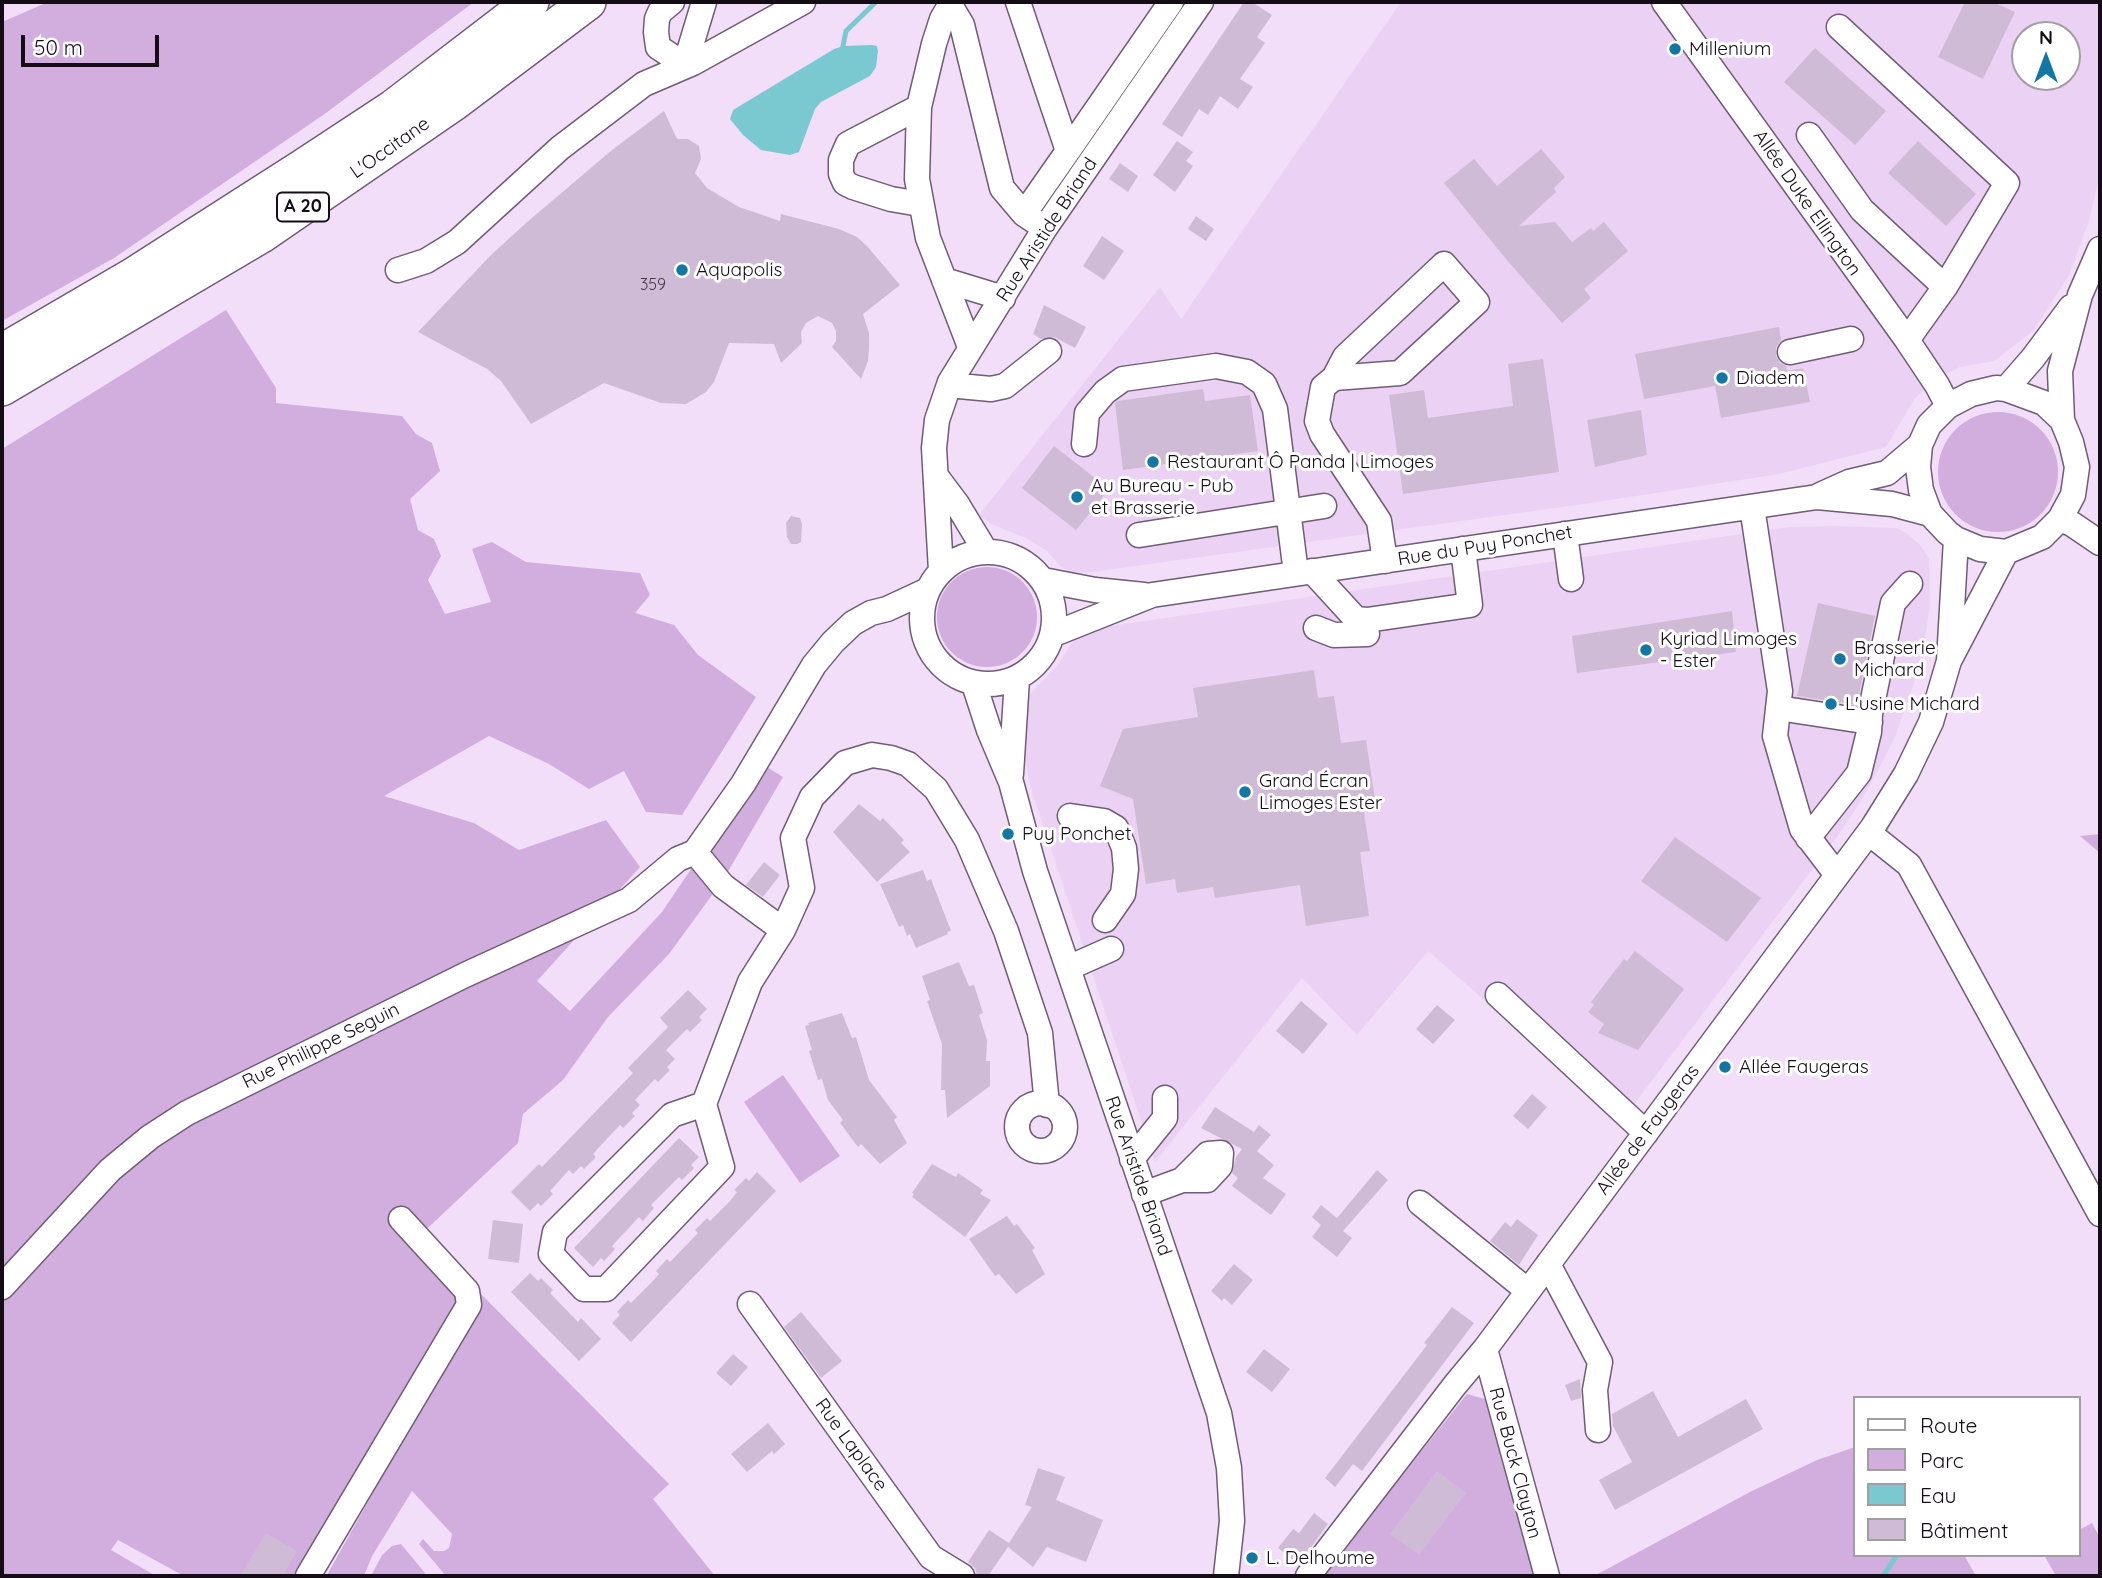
<!DOCTYPE html>
<html>
<head>
<meta charset="utf-8">
<style>
	body { margin:0 }
	#map { position:relative; width:2102px; height:1578px; overflow:hidden; background:#f3defa; font-family:Quicksand,sans-serif }
	canvas { display:block }
	.frame { position:absolute; inset:0; border:4px solid #140d16; pointer-events:none }
	.legend { position:absolute; left:1853px; top:1396px; width:228px; height:161px; box-sizing:border-box; background:#fff; border:2px solid #a19ea2; margin:0; padding:9px 12px; list-style:none; font-size:21px; color:#140d16 }
	.legend li { display:flex; align-items:center; gap:14px; height:35px }
	.legend b { width:35px; border:2px solid #a19ea2 }
	.north { position:absolute; left:2011px; top:21px; width:70px; height:70px; box-sizing:border-box; background:#fff; border:2px solid #a19ea2; border-radius:50%; rotate:0deg; font-size:19px; font-weight:700; line-height:28px; text-align:center; color:#140d16 }
	.north::after { content:''; display:block; margin:auto; width:24px; height:32px; background:#1377a3; clip-path:polygon(50% 0,100% 100%,50% 72%,0 100%) }
	.scale { position:absolute; left:21px; top:35px; width:138px; height:32px; box-sizing:border-box; border:4px solid #140d16; border-top:0; padding-left:9px; font-size:21px; line-height:24px; white-space:nowrap; color:#140d16; -webkit-text-stroke:5px #fff; paint-order:stroke }
</style>
</head>
<body>
<div id="map">
<canvas width="2102" height="1578"></canvas>
<div class="frame"></div>
<ul class="legend">
<li><b style="height:9px;background:#fff"></b>Route</li>
<li><b style="height:19px;background:#d1aedd"></b>Parc</li>
<li><b style="height:19px;background:#7bc9d0"></b>Eau</li>
<li><b style="height:19px;background:#d0bbd7"></b>Bâtiment</li>
</ul>
<div class="north">N</div>
<div class="scale">50 m</div>
</div>
<script>
const ctx = document.querySelector('canvas').getContext('2d');
ctx.lineJoin = 'round';
function fillPath(path, color) { ctx.fillStyle = color; ctx.fill(path, 'evenodd'); }
const shape = rows => new Path2D(rows.map(r => 'M' + r).join(''));
function strokePath(path, color, width, dash) { ctx.strokeStyle = color; ctx.lineWidth = width; ctx.lineCap = dash ? 'butt' : 'round'; ctx.setLineDash(dash || []); ctx.stroke(path); }
function label(font, color, halo, rows, align = 'center') {
  ctx.font = font + ' Quicksand,sans-serif'; ctx.lineWidth = 6; ctx.setLineDash([]); ctx.textBaseline = 'middle'; ctx.strokeStyle = halo; ctx.fillStyle = color; for (const [text, x, y, turn = 0] of rows) {
    ctx.save(); ctx.translate(x, y); ctx.rotate((+turn || 0) * Math.PI / 180); ctx.textAlign = isNaN(turn) ? turn : align; if (halo) ctx.strokeText(text, 0, 0); ctx.fillText(text, 0, 0); ctx.restore();
  }
}
const built = shape([
	[1401,2,2100,2,2100,174,2089,221,2069,275,2033,331,1994,361,1960,367,1936,379,1915,398,1886,447,1779,474,1584,504,1085,573,1070,572,1060,566,1047,551,1026,538,991,524,979,515,1160,287,1181,319],
	[2025,35,2067,35,2067,77,2025,77],
	[1834,526,1897,528,1909,535,1921,546,1929,559,1930,606,1924,644,1914,683,1895,737,1868,789,1843,829,1622,1120,1428,951,1357,1035,1302,978,1155,1162,1032,792,1025,760,1023,735,1026,706,1030,694,1058,665,1073,641,1084,632,1097,628,1789,527]
]);
const green = shape([
	[48,2,474,2,326,113,114,258,2,321,2,22],
	[226,310,276,388,276,403,402,416,416,434,432,443,440,471,410,499,418,530,434,539,441,556,428,580,445,614,491,602,472,549,492,542,526,562,640,573,650,595,635,613,674,625,698,655,756,697,682,815,646,812,624,771,589,789,549,764,489,736,384,796,474,823,519,850,606,820,640,867,537,981,570,1011,662,912,762,764,783,777,723,880,669,954,608,1017,563,1080,523,1114,518,1143,414,1241,463,1305,303,1576,184,1576,118,1540,111,1550,156,1576,2,1576,2,449],
	'1938 472a60 60 0 1 1 120 0a60 60 0 1 1-120 0Z',
	'937 617a50 50 0 1 1 100 0a50 50 0 1 1-100 0Z',
	[2100,834,2100,853,2080,836],
	[783,1075,840,1156,800,1183,744,1102],
	[480,1293,669,1484,653,1499,715,1576,446,1576,419,1544,423,1539,434,1551,444,1551,449,1548,452,1534,412,1491,372,1556,364,1576,327,1575,388,1466,384,1461],
	[1467,1394,1485,1399,1534,1576,1322,1576],
	[1855,1447,1855,1555,1964,1555,1976,1576,1594,1576,1750,1492,1817,1460],
	[2092,1523,2100,1538,2100,1576,2056,1576,2044,1555,2079,1555,2079,1530],
	[401,1544,425,1573,422,1576,371,1576,382,1555,392,1546]
]);
const water = shape([
	[872,45,877,46,878,51,876,67,870,76,821,102,815,109,799,152,790,155,761,150,743,135,730,119,733,110,834,49,843,46]
]);
const stream = shape([
	[843,46,846,31,876,2],
	[1883,1576,1897,1555]
]);
const building = shape([
	[1244,2,1252,2,1272,15,1257,37,1265,43,1240,79,1253,87,1238,109,1220,96,1208,115,1199,109,1182,137,1162,124],
	[1965,2,1993,2,2015,12,1983,79,1938,57],
	[1815,48,1886,111,1855,145,1784,82],
	[664,111,677,139,688,139,699,146,701,159,695,173,707,188,739,207,780,221,781,214,839,229,857,237,867,246,900,285,863,314,869,333,869,348,868,361,861,379,832,347,836,341,836,331,832,323,818,316,806,323,801,332,802,343,781,363,774,344,729,343,714,382,706,392,686,404,661,403,604,383,531,424,501,381,487,369,418,332,491,255,526,223,612,150],
	[1177,141,1193,152,1186,161,1193,166,1175,192,1153,175],
	[1918,141,1976,194,1946,226,1888,173],
	[1541,149,1565,177,1554,188,1556,192,1519,226,1555,222,1572,242,1591,228,1593,231,1604,222,1628,251,1584,289,1591,298,1562,323,1506,259,1444,183,1474,159,1497,186],
	[1120,163,1138,176,1128,192,1109,179],
	[1196,216,1214,229,1206,241,1188,229],
	[1102,236,1124,251,1104,280,1083,266],
	[1044,305,1086,327,1075,348,1054,337,1041,339,1033,334],
	[1779,327,1781,340,1776,347,1776,356,1779,362,1786,366,1787,371,1803,368,1810,402,1721,418,1715,386,1644,399,1635,354],
	[1543,359,1559,472,1403,494,1389,395,1424,390,1428,418,1513,406,1508,364],
	[1203,389,1205,401,1250,395,1258,451,1123,470,1115,403,1118,401],
	[1641,410,1647,455,1595,467,1587,420],
	[1054,446,1109,489,1076,530,1022,488],
	[791,516,800,518,802,524,801,542,797,544,791,544,787,537,786,523],
	[1818,603,1875,616,1857,705,1797,696],
	[1732,611,1736,652,1577,673,1572,636],
	[1314,670,1318,698,1334,696,1341,743,1366,740,1375,799,1362,801,1370,851,1360,852,1369,916,1306,926,1300,885,1215,898,1213,887,1177,893,1175,879,1146,884,1133,799,1100,786,1123,729,1198,717,1193,688],
	[859,804,880,821,883,818,904,840,901,843,910,852,877,882,833,832],
	[1675,837,1761,898,1727,942,1641,881],
	[764,862,780,875,763,897,746,885],
	[923,870,927,881,931,879,951,931,947,932,948,934,916,948,910,934,907,936,903,925,899,927,880,884],
	[1635,951,1684,989,1638,1050,1598,1033,1604,1024,1588,1012,1594,1005,1591,1002,1624,959,1627,961],
	[959,962,969,986,974,985,983,1013,979,1015,987,1040,986,1061,990,1061,990,1086,947,1118,945,1090,941,1090,942,1044,927,1001,930,1000,922,976],
	[688,990,707,1009,699,1017,702,1020,690,1032,687,1029,666,1050,675,1059,667,1067,670,1070,658,1082,655,1079,635,1100,640,1105,632,1113,635,1116,623,1128,620,1125,603,1143,593,1154,596,1157,584,1169,581,1166,573,1174,569,1170,550,1191,553,1194,541,1206,538,1203,530,1211,511,1192,539,1164,542,1167,633,1073,628,1068,668,1027,660,1018],
	[1301,1001,1328,1024,1303,1054,1276,1031],
	[1437,1005,1455,1020,1433,1044,1416,1029],
	[842,1013,852,1038,856,1037,869,1080,897,1117,894,1120,907,1143,880,1164,861,1144,858,1147,840,1123,843,1120,828,1100,822,1079,818,1080,809,1051,812,1050,805,1026,809,1025,808,1023],
	[1532,1094,1547,1107,1528,1129,1513,1116],
	[1215,1107,1254,1132,1259,1125,1271,1135,1257,1151,1274,1165,1263,1178,1286,1194,1271,1215,1232,1186,1238,1178,1232,1173,1236,1157,1242,1149,1201,1128],
	[679,1138,699,1157,691,1165,694,1168,682,1180,679,1177,651,1205,654,1208,643,1221,639,1217,612,1246,615,1249,604,1261,601,1258,593,1267,574,1248],
	[932,1164,956,1177,958,1173,983,1190,980,1194,991,1200,965,1237,912,1197,914,1194,912,1193],
	[1377,1170,1388,1180,1343,1231,1352,1238,1337,1257,1312,1237,1321,1225,1312,1217,1321,1205,1337,1218],
	[757,1172,776,1191,631,1342,612,1323,620,1315,617,1312,628,1300,631,1303,651,1283,659,1274,656,1271,667,1259,670,1262,698,1233,695,1230,707,1218,710,1221,730,1201,737,1192,734,1190,746,1178,749,1181],
	[1007,1216,1014,1226,1017,1224,1035,1248,1032,1250,1045,1274,1016,1294,999,1274,995,1276,969,1239],
	[1517,1219,1538,1235,1519,1265,1490,1241,1505,1222,1511,1227],
	[493,1220,523,1224,519,1263,488,1259],
	[1234,1264,1253,1280,1232,1305,1224,1298,1222,1301,1211,1291],
	[530,1273,538,1281,541,1278,553,1290,550,1293,578,1322,581,1318,601,1339,579,1361,511,1292],
	[1452,1307,1474,1323,1362,1471,1353,1464,1335,1487,1325,1478,1427,1345,1424,1343],
	[801,1312,842,1361,821,1378,784,1327],
	[1264,1349,1290,1369,1272,1392,1246,1372],
	[733,1354,748,1367,731,1386,716,1373],
	[1580,1379,1581,1398,1571,1401,1565,1385],
	[1653,1391,1678,1437,1746,1399,1763,1429,1615,1510,1599,1480,1632,1462,1613,1426,1612,1414],
	[768,1423,785,1444,774,1454,772,1451,747,1472,731,1454],
	[1038,1468,1065,1477,1056,1500,1103,1520,1086,1562,1047,1547,1033,1567,1008,1547,988,1576,977,1576,975,1568,968,1562,989,1530,1009,1543,1032,1507,1025,1505],
	[1437,1471,1466,1493,1419,1555,1390,1534],
	[1314,1513,1328,1524,1299,1564,1278,1548,1293,1529,1299,1533],
	[266,1533,297,1551,283,1576,240,1576]
]);
const minor = shape([
	[672,2,660,12,657,19,656,32,658,47,685,65],
	[952,2,942,19,934,44,919,107,917,179,928,238,970,347],
	[1018,2,1068,151,1171,2],
	[1664,2,1907,340,1937,385,1948,406],
	[950,5,962,25,1002,188,1024,214,1045,228],
	[1839,27,2007,183,1945,287,1907,340],
	[685,65,704,2],
	[919,107,848,144,841,160,841,174,845,183,853,187,891,199,920,204],
	[1809,135,1862,210,1945,287],
	[1024,214,1068,151],
	[398,270,426,261,457,242,560,148,644,84,693,63,803,2],
	[944,280,1003,298],
	[1790,352,1851,339],
	[1334,378,1400,373,1477,302,1444,264,1345,357,1334,378,1323,387,1317,421,1322,434,1379,521,1385,561],
	[950,382,959,386,991,389,1005,386,1049,351],
	[1996,388,2006,389,2044,403,2062,420,2071,442,2077,467,2073,495,2060,519,2042,537,2006,552,1980,549,1956,539,1948,533,1930,514,1921,490,1918,467,1920,445,1929,425,1948,406,1971,394,1996,388],
	[2006,389,2033,358,2071,307],
	[2062,420,2060,371,2080,295,2100,249],
	[1084,444,1087,413,1105,392,1123,379,1216,366,1247,372,1264,384,1275,409,1296,573],
	[936,476,957,504,986,552],
	[1820,495,1849,482,1887,473,1920,445],
	[1752,507,1780,691,1775,736,1802,829,1837,875],
	[2060,519,2072,524,2100,543],
	[1565,534,1571,579],
	[1139,535,1324,506],
	[1956,539,1949,661,2006,552],
	'922 618a66 66 0 1 1 132 0a66 66 0 1 1-132 0Z',
	[941,571,934,448,937,420,950,382,1045,228,1201,2],
	[1312,571,1356,619,1367,620,1470,605,1463,549],
	[1043,580,1095,590,1144,595],
	[1316,628,1334,635,1367,634],
	[1054,634,1152,595,1817,497,1892,504,1930,514],
	[974,684,989,730,1011,782,1035,871,1219,1413,1229,1468,1232,1521,1226,1576],
	[1778,708,1870,722],
	[1011,774,1017,679],
	[1070,816,1104,821,1116,828,1124,848,1126,869,1123,894,1105,920],
	[1869,833,1909,865,2100,1214],
	[1808,838,1859,773,1869,732,1870,714,1893,603,1910,584],
	[695,852,723,886,783,930],
	[1068,968,1111,949],
	[1498,995,1646,1133],
	'1017 1127a24 24 0 1 1 48 0a24 24 0 1 1-48 0Z',
	[704,1104,750,982,783,930,802,888,793,838,812,797,845,763,872,755,891,758,908,764,936,789,967,840,1006,931,1040,1033,1047,1105],
	[704,1104,722,1167,606,1289,584,1289,551,1254,555,1232,672,1115,704,1104],
	[1132,1159,1165,1118,1165,1098],
	[1144,1194,1182,1180,1208,1154,1221,1153,1220,1166,1207,1180,1182,1180],
	[1420,1203,1528,1291],
	[1548,1264,1600,1362,1595,1390,1598,1430],
	[2,1287,110,1170,150,1137,187,1113,465,975,629,900,678,859,695,852,743,784,814,665,833,642,853,623,871,613,887,609,928,590],
	[750,1304,931,1557,962,1576],
	[1485,1349,1547,1576],
	[308,1576,469,1305,467,1291,401,1219],
	[1308,1576,1455,1385,1485,1349,1873,827,1906,774,1931,722,1949,661]
]);
const highway = shape([
	[2,352,131,277,303,167,394,107,531,2],
	[2,388,260,236,455,102,588,2]
]);
const markers = [
	[1675,49,7,"#1377a3"],
	[682,270,7,"#1377a3"],
	[1722,378,7,"#1377a3"],
	[1153,462,7,"#1377a3"],
	[1077,497,7,"#1377a3"],
	[1646,650,7,"#1377a3"],
	[1840,659,7,"#1377a3"],
	[1831,704,7,"#1377a3"],
	[1245,792,7,"#1377a3"],
	[1008,834,7,"#1377a3"],
	[1725,1067,7,"#1377a3"],
	[1252,1558,7,"#1377a3"]
];
const numberNames = [
	["359",653,285]
];
const shields = [
	[303,207,52]
];
const shieldNames = [
	["A 20",303,207]
];
const poiNames = [
	["Millenium",1689,49],
	["Aquapolis",696,270],
	["Diadem",1736,378],
	["Restaurant Ô Panda | Limoges",1167,462],
	["Au Bureau - Pub",1091,486],
	["et Brasserie",1091,508],
	["Kyriad Limoges",1660,639],
	["- Ester",1660,661],
	["Brasserie",1854,648],
	["Michard",1854,670],
	["L'usine Michard",1845,704],
	["Grand Écran",1259,781],
	["Limoges Ester",1259,803],
	["Puy Ponchet",1022,834],
	["Allée Faugeras",1739,1067],
	["L. Delhoume",1266,1558]
];
const streetNames = [
	["L'Occitane",390,148,-35],
	["Allée Duke Ellington",1807,203,55],
	["Rue Aristide Briand",1047,230,-57],
	["Rue du Puy Ponchet",1485,546,-9],
	["Rue Philippe Seguin",321,1046,-26],
	["Allée de Faugeras",1648,1130,-53],
	["Rue Aristide Briand",1138,1176,71],
	["Rue Laplace",851,1445,54],
	["Rue Buck Clayton",1515,1463,75]
];
fillPath(built, '#ebd1f3');
fillPath(green, '#d1aedd');
fillPath(water, '#7bc9d0');
strokePath(stream, '#7bc9d0', 5);
fillPath(building, '#d0bbd7');
strokePath(minor, '#6f5c75', 27);
strokePath(highway, '#6f5c75', 38);
strokePath(minor, '#fff', 24);
strokePath(highway, '#fff', 35);
for (const [x, y, r, color] of markers) { const dot = new Path2D(); dot.arc(x, y, r, 0, 2 * Math.PI); ctx.fillStyle = color; ctx.fill(dot); strokePath(dot, '#fff', 2.5); }
label('16px', '#433846', null, numberNames);
for (const [x, y, w] of shields) { const box = new Path2D(); box.roundRect(x - w / 2, y - 14.5, w, 29, 5); ctx.fillStyle = '#fff'; ctx.fill(box); strokePath(box, '#140d16', 2); }
label('bold 18px', '#140d16', null, shieldNames);
label('19px', '#140d16', '#fff', poiNames, 'left');
label('19px', '#140d16', '#fff', streetNames);
</script>
</body>
</html>
